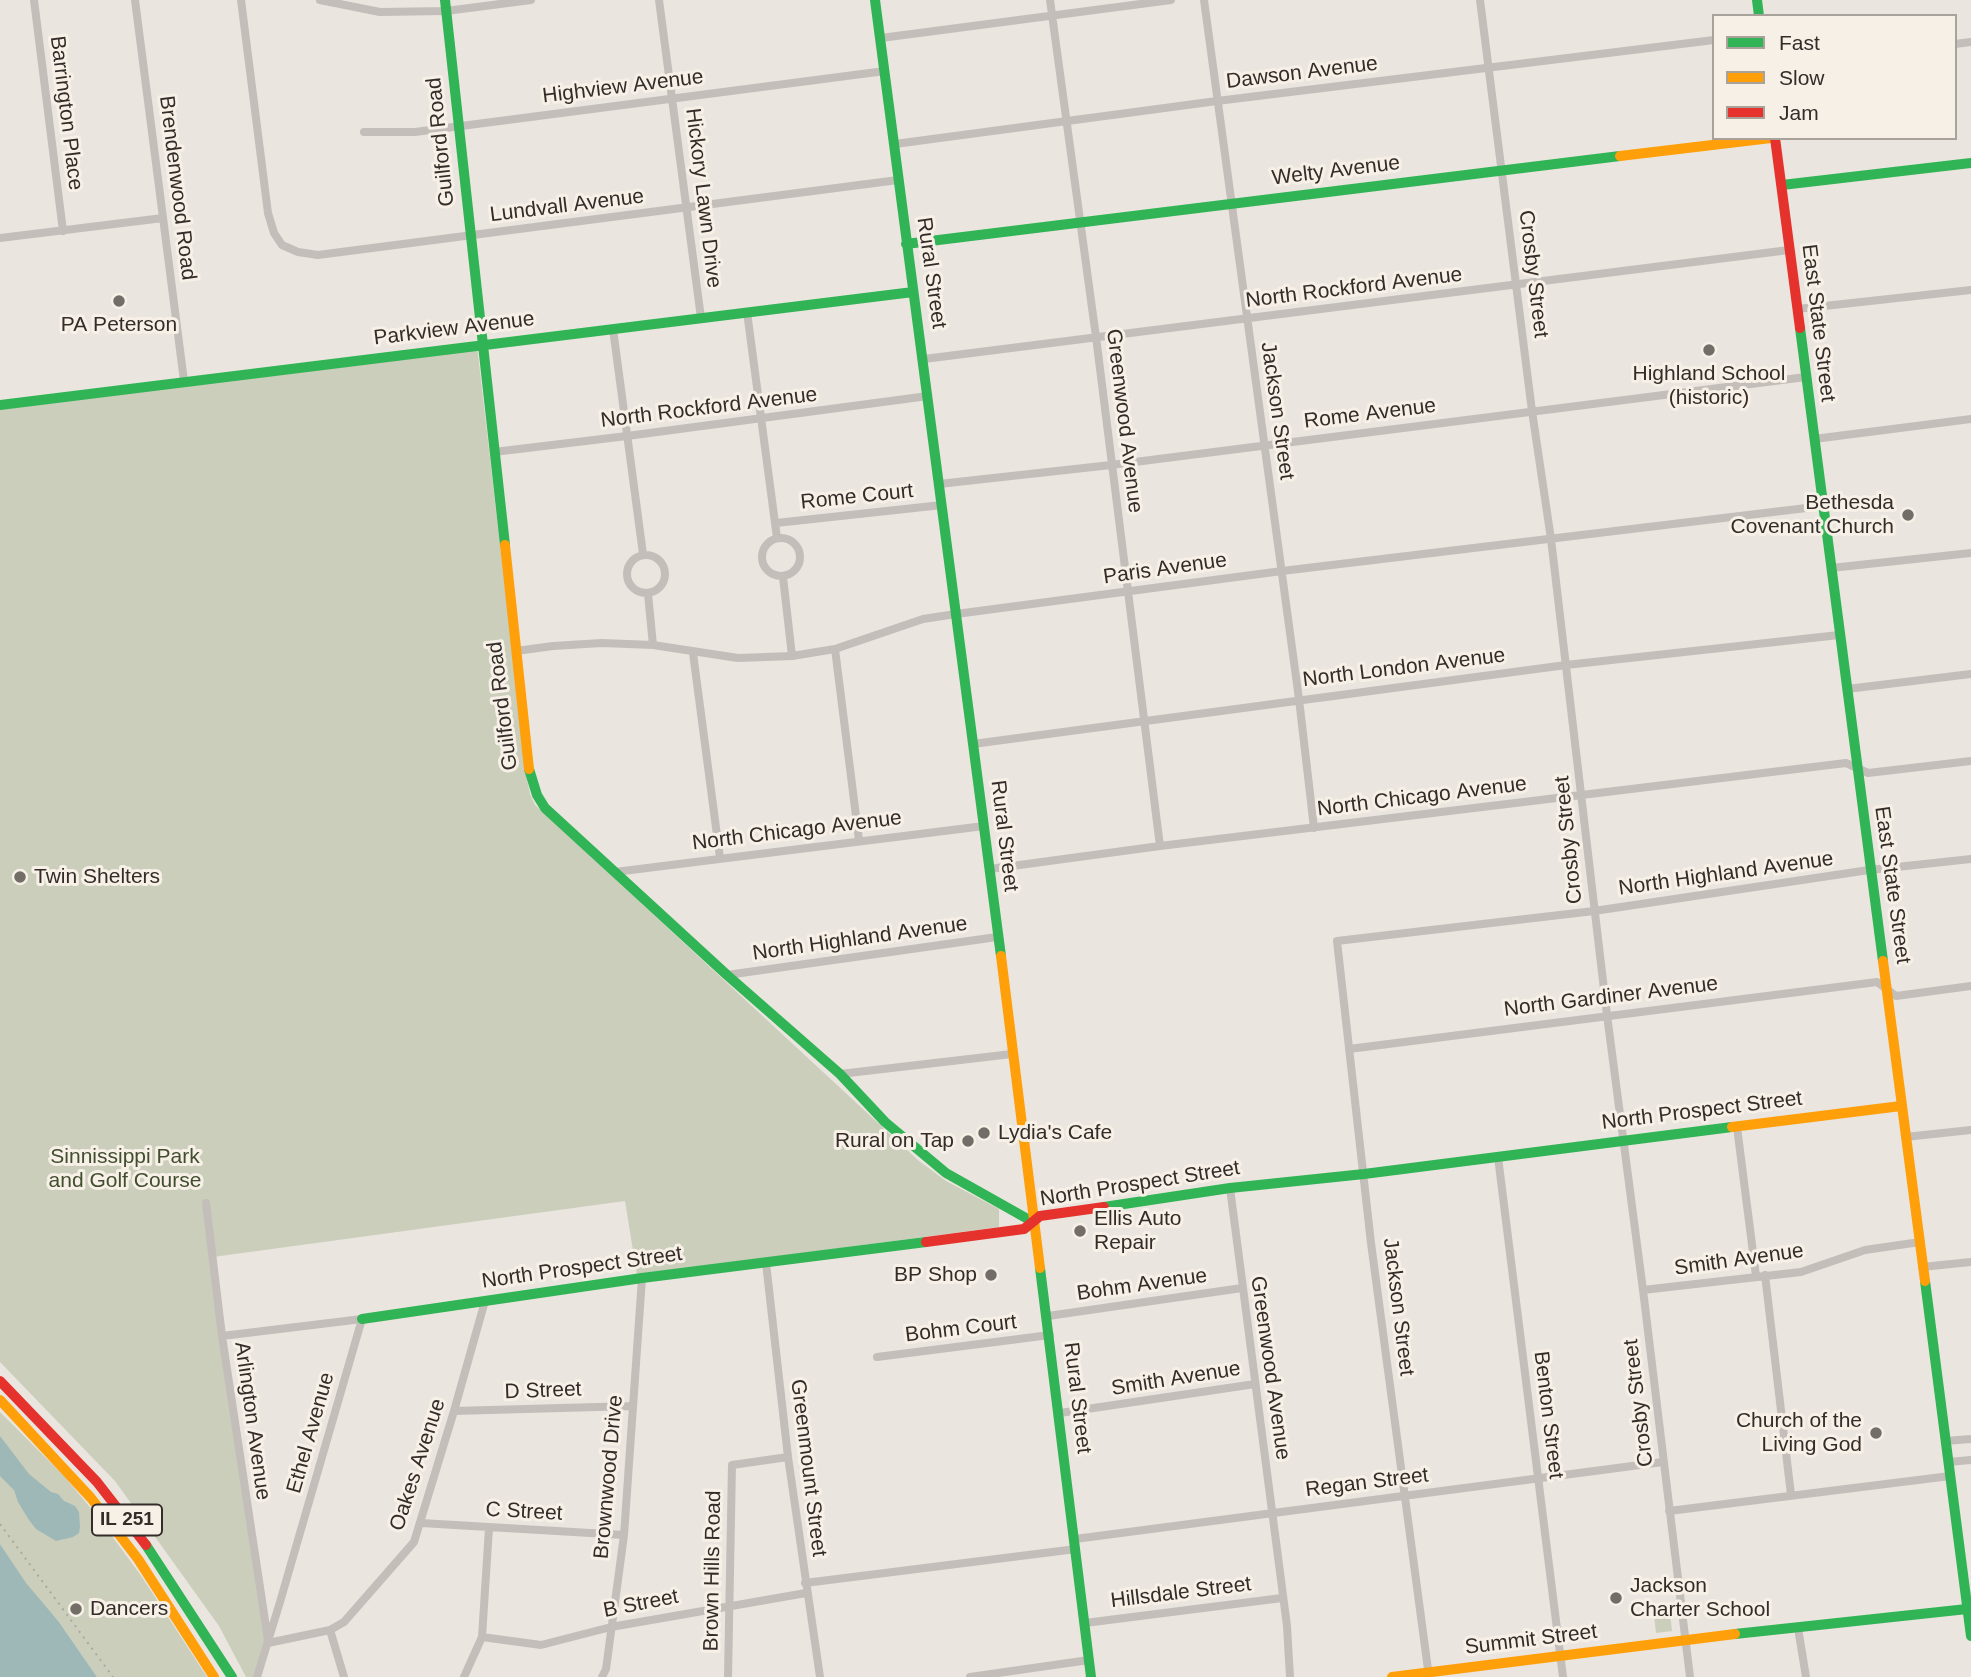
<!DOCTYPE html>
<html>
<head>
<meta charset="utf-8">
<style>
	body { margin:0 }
	#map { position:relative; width:1971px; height:1677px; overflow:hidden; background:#eae5df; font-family:Helvetica,sans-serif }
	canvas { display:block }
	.legend { position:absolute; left:1712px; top:14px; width:245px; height:126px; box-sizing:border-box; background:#f7f0e7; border:2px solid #a9a29b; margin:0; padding:9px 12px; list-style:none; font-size:21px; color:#332c28 }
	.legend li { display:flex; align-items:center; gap:14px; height:35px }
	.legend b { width:35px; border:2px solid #a9a29b }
</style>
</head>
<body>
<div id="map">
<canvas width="1971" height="1677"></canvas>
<ul class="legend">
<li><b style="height:9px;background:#30b455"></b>Fast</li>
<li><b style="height:9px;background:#ff9f0a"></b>Slow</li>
<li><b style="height:9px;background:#e5322d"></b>Jam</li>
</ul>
</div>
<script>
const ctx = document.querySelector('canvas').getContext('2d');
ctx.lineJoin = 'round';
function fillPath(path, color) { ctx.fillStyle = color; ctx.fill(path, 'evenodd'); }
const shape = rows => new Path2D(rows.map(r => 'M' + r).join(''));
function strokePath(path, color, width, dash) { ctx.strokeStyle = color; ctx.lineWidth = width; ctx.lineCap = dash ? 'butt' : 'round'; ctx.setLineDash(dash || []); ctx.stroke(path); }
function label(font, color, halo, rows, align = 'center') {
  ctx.font = font + ' Helvetica,sans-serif'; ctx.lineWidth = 6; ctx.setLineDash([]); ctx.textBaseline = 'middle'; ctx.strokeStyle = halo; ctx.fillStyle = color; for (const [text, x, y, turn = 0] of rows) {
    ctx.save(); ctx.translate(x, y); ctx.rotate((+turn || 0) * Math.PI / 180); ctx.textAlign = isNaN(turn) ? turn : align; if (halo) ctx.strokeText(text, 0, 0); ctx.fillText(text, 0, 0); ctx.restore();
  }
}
const green = shape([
	[477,346,527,779,530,794,535,805,919,1161,946,1181,999,1209,999,1227,637,1275,625,1201,213,1257,268,1643,253,1677,246,1677,219,1626,115,1481,0,1362,0,407],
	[0,1412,64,1476,98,1517,142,1577,207,1677,97,1677,59,1622,31,1592,0,1544],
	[1669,1604,1672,1631,1656,1633,1653,1606]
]);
const water = shape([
	[0,1436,29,1474,51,1492,58,1494,64,1501,75,1506,79,1512,80,1527,79,1533,73,1537,56,1541,36,1529,29,1520,18,1502,14,1490,0,1476],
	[0,1544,26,1583,59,1622,97,1677,0,1677]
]);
const street = shape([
	[34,0,63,231],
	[135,0,184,381],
	[241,0,268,213,274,233,282,245,298,252,318,255,898,180],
	[320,0,380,12,446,11,531,0],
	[659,0,701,318],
	[1050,0,1096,337,1160,846],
	[1204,0,1299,699,1314,828],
	[1480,0,1532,411,1551,539,1607,1015,1643,1290,1690,1677],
	[881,38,1171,0],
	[1955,44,1971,42],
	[364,132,415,132,885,71],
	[895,144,1217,101,1714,40],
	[0,238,163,218],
	[1797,309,1971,290],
	[747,312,777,538],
	[613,329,643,554],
	[924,359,1789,250],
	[1814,439,1971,419],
	[494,452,627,436,928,396],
	[939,484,1111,465,1806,377],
	[776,523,942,505],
	'762 557a19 19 0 1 1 38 0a19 19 0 1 1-38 0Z',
	'627 574a19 19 0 1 1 38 0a19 19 0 1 1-38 0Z',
	[1831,568,1971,553],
	[783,577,792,656],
	[648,594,653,645],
	[835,649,859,840],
	[516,651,553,646,602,643,653,645,738,658,792,656,835,649,923,619,956,614,1282,571,1823,506],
	[693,653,720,858],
	[1847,689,1971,674],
	[973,744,1566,665,1839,635],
	[990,869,1160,846,1846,763,1868,773,1971,761],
	[615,872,984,826],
	[727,975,997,937],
	[1349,1049,1877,982,1896,996,1971,986],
	[840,1074,1012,1054],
	[1737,1127,1756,1276],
	[1905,1137,1971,1130],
	[1498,1157,1563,1677],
	[1230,1188,1287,1626,1290,1677],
	[206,1203,222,1336,268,1640],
	[766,1263,788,1457,820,1677],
	[1922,1267,1971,1262],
	[1765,1275,1791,1495],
	[1643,1290,1801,1272,1865,1250,1920,1242],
	[1048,1316,1242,1288],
	[222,1336,362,1319,280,1602,257,1677],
	[877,1357,1050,1335],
	[454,1411,633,1406],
	[1060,1413,1255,1384],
	[1945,1441,1971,1439],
	[1948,1462,1971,1460],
	[1669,1511,1950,1476],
	[421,1523,624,1535],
	[1075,1539,1663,1462],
	[805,1583,1076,1549],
	[1085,1623,1282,1598],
	[1798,1628,1806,1677],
	[330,1630,344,1677],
	[482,1637,541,1645,611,1627,806,1593],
	[268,1643,330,1630,344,1622,414,1542,454,1411,485,1301],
	[464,1677,482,1637,489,1528],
	[602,1677,606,1669,624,1535,642,1278],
	[728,1677,732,1465,788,1457],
	[970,1677,1089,1660],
	[1429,1677,1371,1243,1337,941,1594,911,1869,870,1971,859]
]);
const fast = shape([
	[445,0,505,545],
	[875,0,1001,956],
	[1757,0,1759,16],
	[1782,185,1971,163],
	[906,244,1620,156],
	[1800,328,1883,961],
	[0,405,913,292],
	[529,769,537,795,545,808,727,975,840,1074,885,1122,946,1173,1033,1222],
	[1104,1207,1230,1188,1364,1174,1732,1127],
	[1040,1268,1091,1677],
	[1925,1281,1971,1636],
	[362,1319,642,1278,926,1242],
	[146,1545,232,1677],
	[1735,1634,1967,1609]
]);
const slow = shape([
	[1620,156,1771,138],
	[505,545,529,769],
	[1001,956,1040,1268],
	[1883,961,1925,1281],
	[1732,1127,1901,1106],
	[0,1400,91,1498,138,1559,214,1677],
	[1392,1677,1735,1634]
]);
const jam = shape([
	[1775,138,1800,328],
	[926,1242,1024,1229,1040,1216,1104,1207],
	[0,1381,97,1482,146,1545]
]);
const rail = shape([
	[0,1524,113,1677]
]);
const markers = [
	[119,301,7,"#736d68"],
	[1709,350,7,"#736d68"],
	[1908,515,7,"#736d68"],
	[20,877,7,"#736d68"],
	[984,1133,7,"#736d68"],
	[968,1141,7,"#736d68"],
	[1080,1231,7,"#736d68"],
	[991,1275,7,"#736d68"],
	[1876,1433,7,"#736d68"],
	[1616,1598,7,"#736d68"],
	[76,1609,7,"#736d68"]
];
const shields = [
	[127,1520,70]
];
const shieldNames = [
	["IL 251",127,1520]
];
const streetNames = [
	["Dawson Avenue",1302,73,-7],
	["Highview Avenue",623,87,-7],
	["Barrington Place",66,113,83],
	["Guilford Road",441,142,-96],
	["Welty Avenue",1336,171,-7],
	["Brendenwood Road",177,188,83],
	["Hickory Lawn Drive",703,198,83],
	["Lundvall Avenue",567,206,-7],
	["Rural Street",931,273,82],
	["Crosby Street",1533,274,83],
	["North Rockford Avenue",1354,288,-7],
	["East State Street",1818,323,83],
	["Parkview Avenue",454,329,-7],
	["North Rockford Avenue",709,408,-7],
	["Jackson Street",1277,411,82],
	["Rome Avenue",1370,414,-7],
	["Greenwood Avenue",1124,421,83],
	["Rome Court",857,497,-6],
	["Paris Avenue",1165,569,-8],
	["North London Avenue",1404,668,-7],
	["Guilford Road",503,706,-97],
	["North Chicago Avenue",1422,797,-7],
	["North Chicago Avenue",797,831,-7],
	["Rural Street",1004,836,83],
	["Crosby Street",1569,840,-96],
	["North Highland Avenue",1726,874,-8],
	["East State Street",1892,885,82],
	["North Highland Avenue",860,939,-8],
	["North Gardiner Avenue",1611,997,-7],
	["North Prospect Street",1702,1111,-7],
	["North Prospect Street",1140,1184,-9],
	["Smith Avenue",1739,1260,-8],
	["North Prospect Street",582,1268,-8],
	["Bohm Avenue",1142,1285,-8],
	["Jackson Street",1398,1307,83],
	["Bohm Court",961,1329,-7],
	["Greenwood Avenue",1270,1368,82],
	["Smith Avenue",1176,1379,-9],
	["D Street",543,1391,-2],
	["Rural Street",1077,1398,83],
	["Crosby Street",1639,1403,-97],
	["Benton Street",1548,1415,83],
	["Arlington Avenue",252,1421,82],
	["Ethel Avenue",311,1433,-74],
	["Oakes Avenue",418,1465,-72],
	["Greenmount Street",808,1468,83],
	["Brownwood Drive",609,1477,-85],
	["Regan Street",1367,1483,-7],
	["C Street",524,1512,3],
	["Brown Hills Road",713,1571,-89],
	["Hillsdale Street",1181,1593,-7],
	["B Street",641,1604,-11],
	["Summit Street",1531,1640,-7]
];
const poiNames = [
	["PA Peterson",119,325,"center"],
	["Highland School",1709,374,"center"],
	["(historic)",1709,398,"center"],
	["Bethesda",1894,503,"right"],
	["Covenant Church",1894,527,"right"],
	["Twin Shelters",34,877],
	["Lydia's Cafe",998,1133],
	["Rural on Tap",954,1141,"right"],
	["Ellis Auto",1094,1219],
	["Repair",1094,1243],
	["BP Shop",977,1275,"right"],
	["Church of the",1862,1421,"right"],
	["Living God",1862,1445,"right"],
	["Jackson",1630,1586],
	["Charter School",1630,1610],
	["Dancers",90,1609]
];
const parkNames = [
	["Sinnissippi Park",125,1157],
	["and Golf Course",125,1181]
];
fillPath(green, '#cacebb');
fillPath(water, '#9eb8b8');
strokePath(street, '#c3beb9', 8);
strokePath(fast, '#30b455', 10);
strokePath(slow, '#ff9f0a', 10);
strokePath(jam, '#e5322d', 10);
strokePath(rail, '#aba7a3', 2, [2, 5]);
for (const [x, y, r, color] of markers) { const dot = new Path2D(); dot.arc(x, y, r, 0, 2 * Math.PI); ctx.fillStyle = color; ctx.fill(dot); strokePath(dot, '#f7f0e7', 2.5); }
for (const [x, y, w] of shields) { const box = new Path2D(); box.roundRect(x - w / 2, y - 15.5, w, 31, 5); ctx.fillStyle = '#f7f0e7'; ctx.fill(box); strokePath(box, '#332c28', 2); }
label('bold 19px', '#332c28', null, shieldNames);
label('21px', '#332c28', '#f7f0e7', streetNames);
label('21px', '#332c28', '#f7f0e7', poiNames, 'left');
label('21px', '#414e2f', '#f7f0e7', parkNames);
</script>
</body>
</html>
